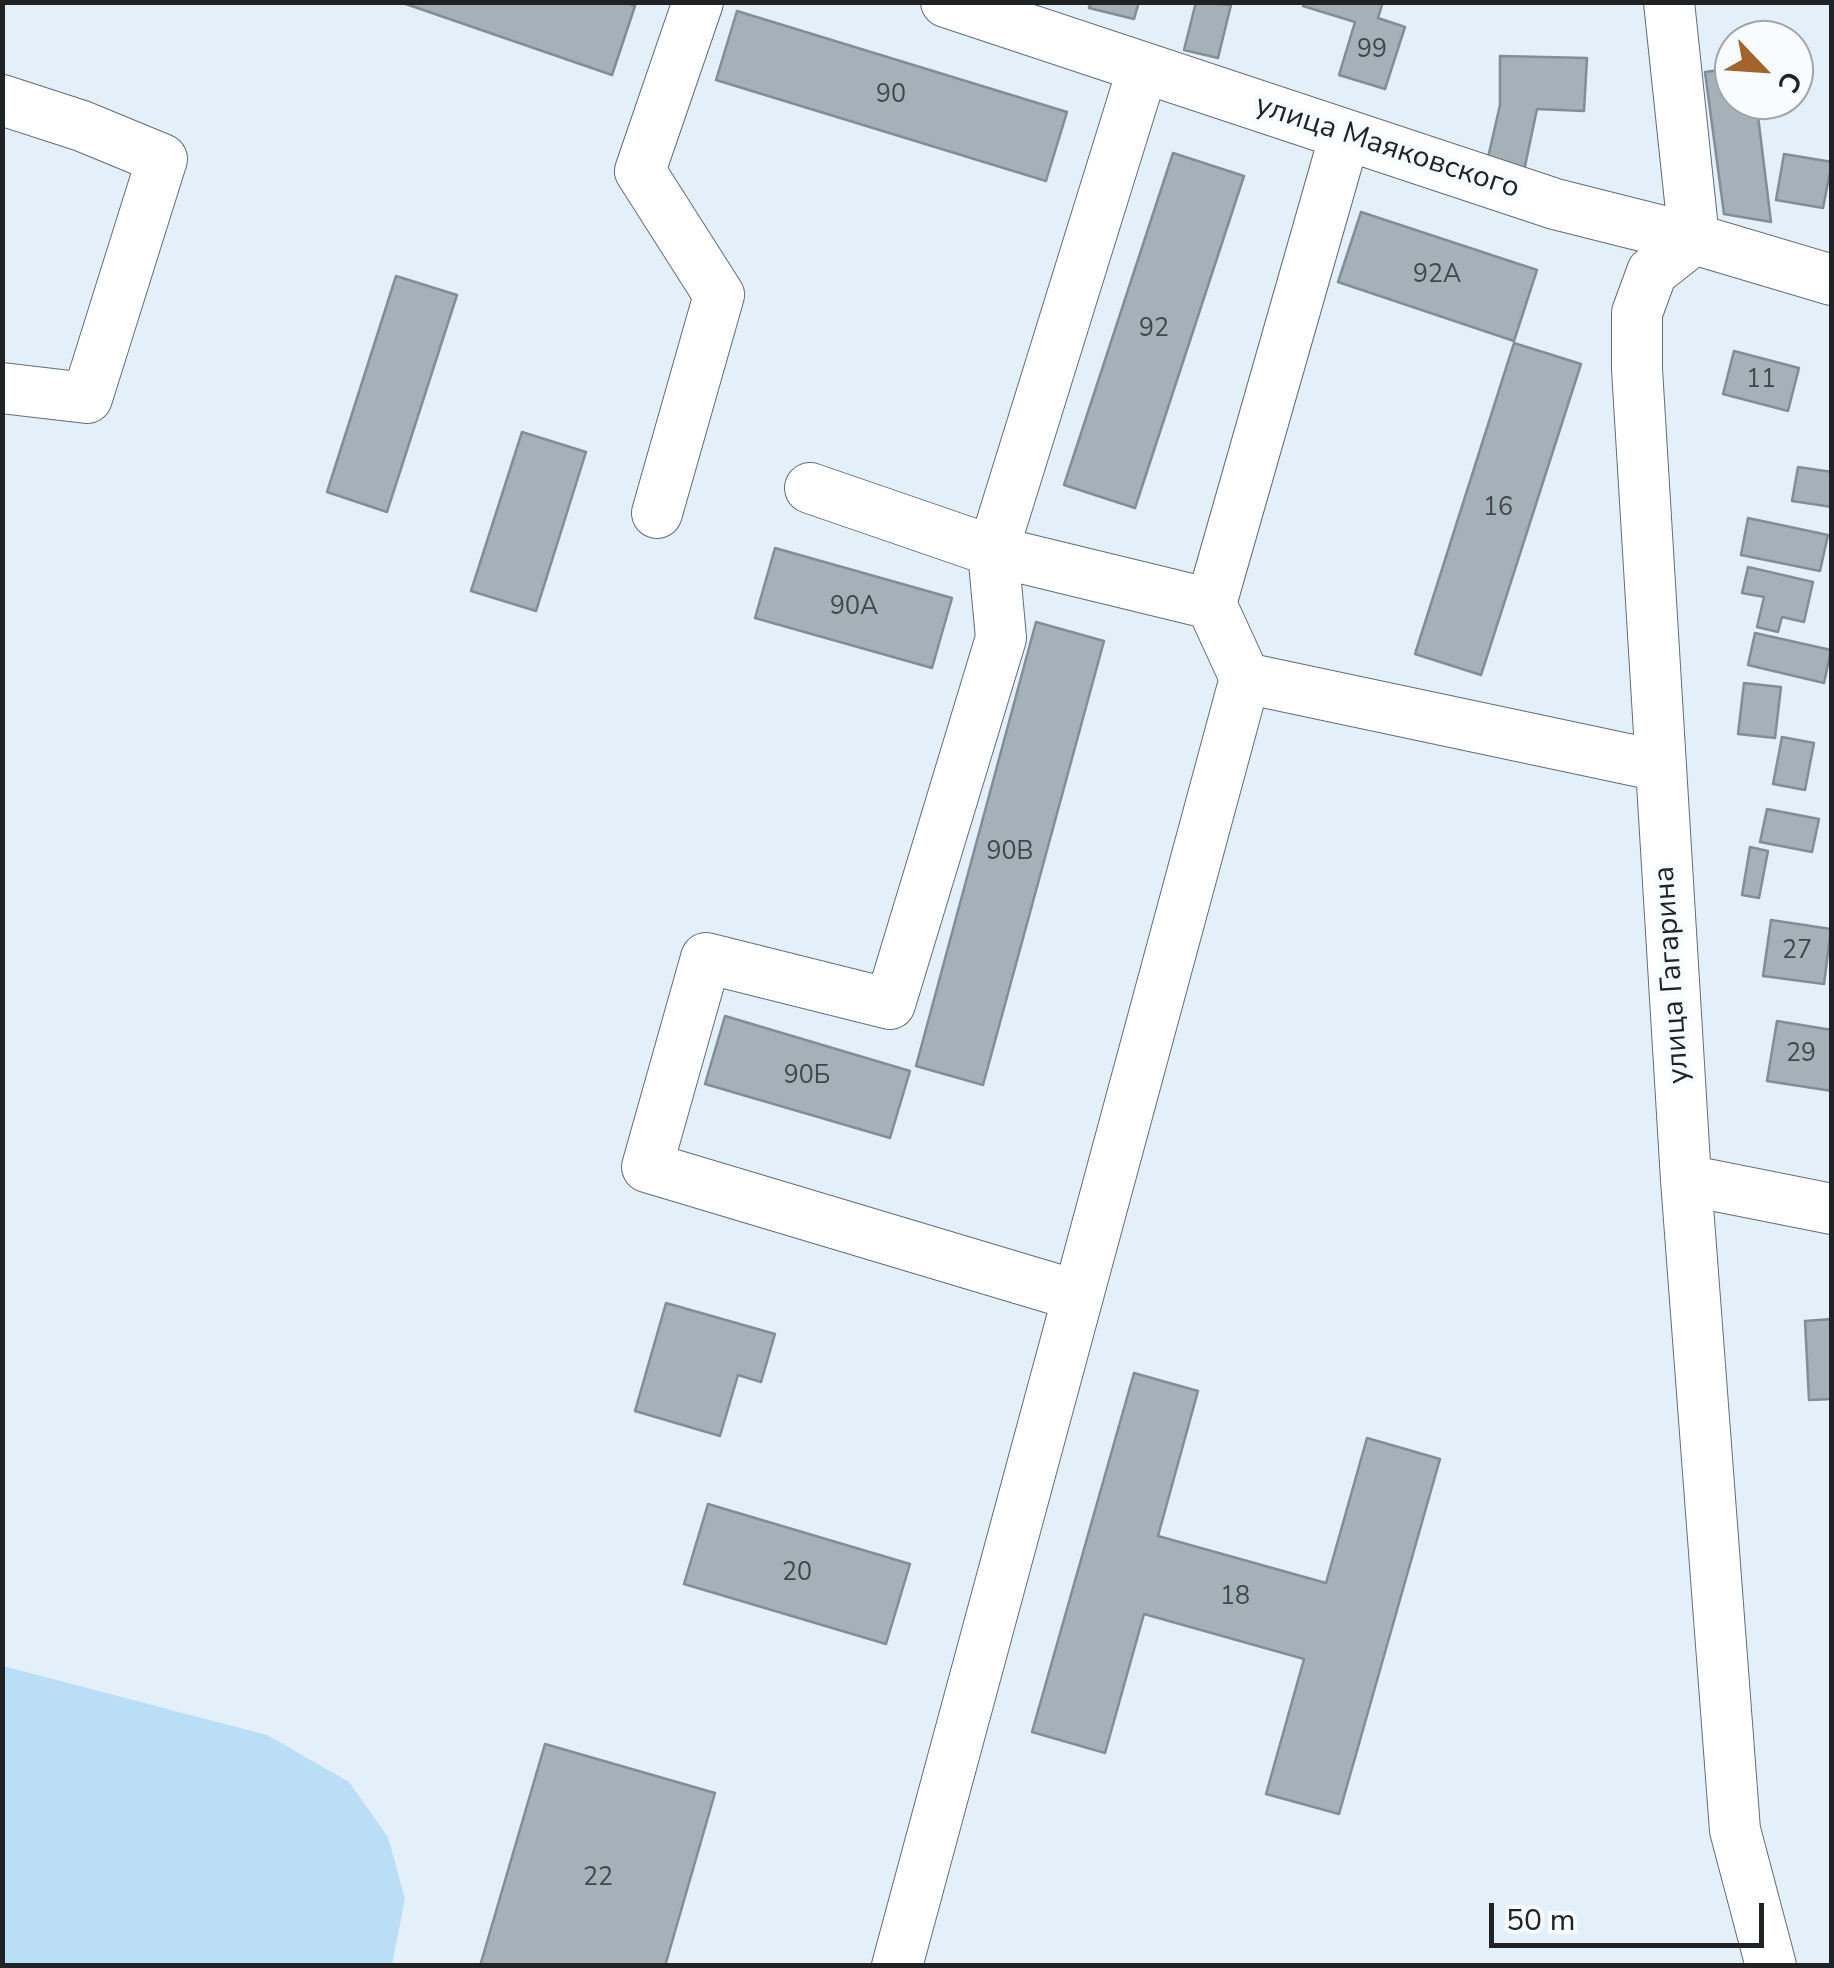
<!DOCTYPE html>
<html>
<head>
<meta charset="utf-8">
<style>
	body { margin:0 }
	#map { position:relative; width:1834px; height:1968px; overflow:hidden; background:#e4f0f9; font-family:"Nunito Sans",sans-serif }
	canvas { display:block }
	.frame { position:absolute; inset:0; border:5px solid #1f2326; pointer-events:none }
	.north { position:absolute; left:1714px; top:20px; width:100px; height:100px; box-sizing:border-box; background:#f9fcfe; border:2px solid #a2a5a8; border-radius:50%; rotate:115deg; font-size:28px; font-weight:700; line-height:40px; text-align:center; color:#1f2326 }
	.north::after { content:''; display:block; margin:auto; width:35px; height:45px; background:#a3642c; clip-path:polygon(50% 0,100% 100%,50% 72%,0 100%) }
	.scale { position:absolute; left:1489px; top:1903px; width:275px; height:45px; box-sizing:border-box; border:5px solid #1f2326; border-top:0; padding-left:12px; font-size:30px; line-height:35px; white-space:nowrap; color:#1f2326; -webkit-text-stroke:8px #f9fcfe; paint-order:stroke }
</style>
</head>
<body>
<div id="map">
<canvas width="1834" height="1968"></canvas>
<div class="frame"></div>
<div class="north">С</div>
<div class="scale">50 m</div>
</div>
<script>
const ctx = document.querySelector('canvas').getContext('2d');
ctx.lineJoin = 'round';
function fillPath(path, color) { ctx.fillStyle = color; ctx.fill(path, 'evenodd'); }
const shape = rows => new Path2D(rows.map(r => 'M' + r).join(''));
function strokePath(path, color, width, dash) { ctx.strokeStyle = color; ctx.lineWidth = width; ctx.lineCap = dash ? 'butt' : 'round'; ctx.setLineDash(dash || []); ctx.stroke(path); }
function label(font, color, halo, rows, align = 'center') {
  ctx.font = font + ' "Nunito Sans",sans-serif'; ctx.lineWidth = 10; ctx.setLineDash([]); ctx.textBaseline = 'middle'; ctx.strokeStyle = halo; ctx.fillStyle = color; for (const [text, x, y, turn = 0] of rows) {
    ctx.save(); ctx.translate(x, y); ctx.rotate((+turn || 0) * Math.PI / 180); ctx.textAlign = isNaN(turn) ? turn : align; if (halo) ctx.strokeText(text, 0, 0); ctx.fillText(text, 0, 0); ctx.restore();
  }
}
const green = shape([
	[3,1666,267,1735,349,1782,388,1837,405,1899,392,1965,3,1965]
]);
const building = shape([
	[400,2,625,2,635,6,612,75,400,2],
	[1091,2,1139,2,1134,19,1089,8,1091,2],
	[1196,2,1231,5,1218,58,1184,50,1196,2],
	[1305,2,1383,2,1378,18,1405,27,1385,89,1339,75,1355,22,1303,6,1305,2],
	[737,11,1067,112,1046,181,716,80,737,11],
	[1500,56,1587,58,1584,111,1537,109,1524,171,1487,162,1500,105,1500,56],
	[1734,68,1734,100,1756,100,1771,222,1724,214,1705,72,1734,68],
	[1173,153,1244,176,1135,508,1064,485,1173,153],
	[1784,154,1832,162,1823,208,1776,200,1784,154],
	[1361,212,1537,270,1514,341,1338,282,1361,212],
	[396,276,457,295,387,512,327,492,396,276],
	[1514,343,1581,364,1481,675,1415,654,1514,343],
	[1734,351,1799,368,1788,411,1723,394,1734,351],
	[522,432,586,452,536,611,471,591,522,432],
	[1798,467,1832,472,1832,507,1792,501,1798,467],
	[1748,518,1828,535,1820,571,1741,555,1748,518],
	[775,548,952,598,932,668,755,618,775,548],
	[1748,567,1813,582,1804,622,1782,617,1778,632,1757,627,1764,597,1742,593,1748,567],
	[1036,622,1104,641,983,1085,916,1066,1036,622],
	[1755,633,1831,650,1824,683,1748,665,1755,633],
	[1744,683,1781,687,1775,738,1738,734,1744,683],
	[1782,737,1814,743,1805,790,1773,784,1782,737],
	[1767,809,1819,819,1812,852,1760,842,1767,809],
	[1750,847,1768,851,1759,898,1742,895,1750,847],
	[1771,920,1831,929,1824,984,1763,976,1771,920],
	[725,1016,910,1071,890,1138,705,1084,725,1016],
	[1777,1021,1832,1030,1832,1091,1767,1081,1777,1021],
	[666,1303,775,1334,761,1382,738,1375,720,1436,635,1411,666,1303],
	[1832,1319,1832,1399,1809,1400,1805,1321,1832,1319],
	[1134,1373,1198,1391,1158,1536,1326,1583,1367,1438,1440,1459,1339,1814,1266,1794,1304,1659,1144,1614,1105,1753,1032,1732,1134,1373],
	[708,1504,910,1564,886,1644,684,1584,708,1504],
	[545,1744,715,1793,665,1966,480,1966,545,1744]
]);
const minor = shape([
	[946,2,1555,204,1694,239,1832,280],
	[1669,2,1694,239,1652,272,1637,313,1637,369,1686,1180,1735,1830,1771,1966],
	[2,100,82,126,162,159,87,398,2,388],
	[810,488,993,551,1211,604],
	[657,513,719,295,640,171,698,2],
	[1245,678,1660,766],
	[1686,1180,1832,1209],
	[1078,1296,647,1167,706,958,890,1004,1001,638,993,551,1143,68],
	[897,1966,1245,678,1211,604,1345,135]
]);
const numberNames = [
	["99",1372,51],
	["90",891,96],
	["92А",1437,276],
	["92",1154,330],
	["11",1761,381],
	["16",1498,509],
	["90А",854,608],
	["90В",1010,853],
	["27",1797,952],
	["29",1801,1055],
	["90Б",807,1077],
	["20",797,1574],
	["18",1235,1598],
	["22",598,1879]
];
const streetNames = [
	["улица Маяковского",1387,148,18],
	["улица Гагарина",1673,975,-94]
];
fillPath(green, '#bbdef7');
fillPath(building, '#a5b1b9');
strokePath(building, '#828d95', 2.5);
strokePath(minor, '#626d75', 52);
strokePath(minor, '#fff', 50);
label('25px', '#40464b', null, numberNames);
label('30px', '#1f2326', '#f9fcfe', streetNames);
</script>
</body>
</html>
